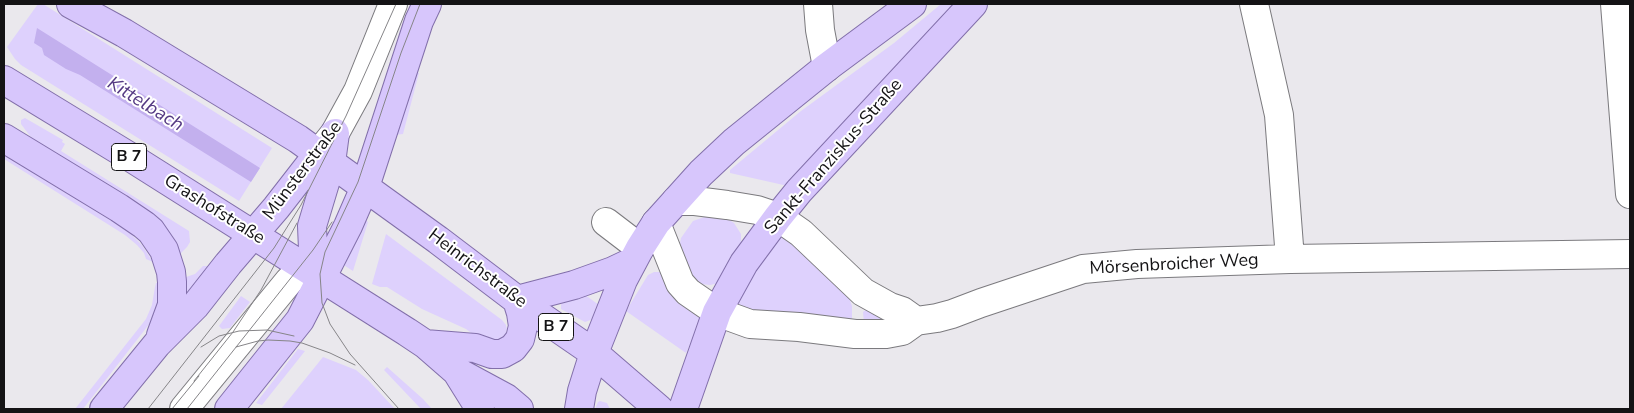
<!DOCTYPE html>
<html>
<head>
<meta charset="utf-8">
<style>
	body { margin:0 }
	#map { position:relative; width:1634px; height:413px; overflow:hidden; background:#eae8ed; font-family:"Nunito Sans",sans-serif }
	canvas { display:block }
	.frame { position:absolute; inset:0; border:5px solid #141315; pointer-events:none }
</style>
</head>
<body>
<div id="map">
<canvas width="1634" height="413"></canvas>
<div class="frame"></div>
</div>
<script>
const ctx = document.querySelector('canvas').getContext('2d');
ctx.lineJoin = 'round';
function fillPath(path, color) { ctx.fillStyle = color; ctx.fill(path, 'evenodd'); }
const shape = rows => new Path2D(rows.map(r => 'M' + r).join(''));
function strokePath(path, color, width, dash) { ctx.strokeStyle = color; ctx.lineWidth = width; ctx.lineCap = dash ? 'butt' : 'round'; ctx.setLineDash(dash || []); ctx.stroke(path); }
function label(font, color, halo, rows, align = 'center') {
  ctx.font = font + ' "Nunito Sans",sans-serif'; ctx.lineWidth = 4; ctx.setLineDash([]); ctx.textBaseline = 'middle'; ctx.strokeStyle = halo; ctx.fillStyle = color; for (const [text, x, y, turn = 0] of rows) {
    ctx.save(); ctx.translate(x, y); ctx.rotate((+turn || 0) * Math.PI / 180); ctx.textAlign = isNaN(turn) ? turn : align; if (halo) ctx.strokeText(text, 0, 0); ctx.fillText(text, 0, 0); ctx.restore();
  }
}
const green = shape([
	[38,4,43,4,272,148,239,201,21,65,15,59,7,47],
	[941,4,960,4,788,186,730,173,730,170,801,111,894,43],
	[413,72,419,73,403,134,395,135],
	[25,118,63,140,62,142,65,144,61,151,189,231,190,242,187,247,178,256,30,136,21,124,21,120],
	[4,151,132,231,132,235,142,245,153,262,146,259,144,253,137,245,125,235,4,159],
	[710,215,728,219,734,223,741,234,741,243,738,251,719,283,710,285,701,284,689,278,679,249,681,238,693,221],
	[365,220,368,222,353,271,342,264],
	[781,231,847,292,852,306,852,320,850,325,730,315,746,274],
	[386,234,502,320,506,325,507,329,506,333,503,338,500,340,483,342,466,329,422,309,387,287,380,287,372,284],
	[203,266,207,266,210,268,186,296,184,296,183,278,195,274],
	[654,272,660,272,705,313,686,353,626,311,648,275],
	[160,282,159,301,154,318,83,409,75,409,146,319,152,305,155,287,156,283],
	[581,292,599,305,593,319,585,322,561,309,561,305,563,299],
	[241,296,250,302,230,328,222,329,219,326],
	[867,309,899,320,864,323,863,312],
	[298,349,305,351,262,405,256,403],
	[323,357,356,370,368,380,395,409,281,409],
	[387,367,423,399,432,409,421,409,384,370],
	[600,401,607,403,610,409,595,409,598,402]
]);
const water = shape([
	[37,28,260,168,251,182,80,75,66,69,44,55,42,48,34,43]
]);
const minor = shape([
	[818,4,820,30,827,67],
	[1254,4,1279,115,1290,259],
	[1615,4,1630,194],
	[320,152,335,133,358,91,393,4],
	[676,201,695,201,727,205,757,210,778,217,801,233,863,292,890,307,902,311,916,321],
	[606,222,640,248],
	[656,223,680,283,688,292,717,312,750,324,799,327,855,334,886,334,902,331,916,321,937,318,952,314,981,303,1083,269,1137,264,1290,259,1630,254],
	[184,409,289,281,320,252]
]);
const major = shape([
	[71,4,124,33,298,139,438,240,517,300,594,353,659,409],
	[4,80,127,155,407,332,425,344,456,371,506,398,519,409],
	[4,138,119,208,144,225,151,231,164,250,171,272,172,282,172,305,161,335],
	[321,278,313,250,312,226,331,163,335,133],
	[517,300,574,285,613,271,632,262],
	[425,344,475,348,492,354,502,354,513,348,520,339,523,326,521,313,517,300],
	[457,372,480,409],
	[104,409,157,344,195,306,228,264,276,208,318,154],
	[229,409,300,320,348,226,365,187,419,21,427,4],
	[579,409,582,391,594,353,623,280,640,248,656,223,701,173,734,142,827,67,912,4],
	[683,409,717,312,744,263,778,217,799,191,973,4]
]);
const tram = shape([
	[201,347,219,336,239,331,267,330,294,336],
	[236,347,258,341,268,340,290,341,302,343,330,353,355,365],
	[194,381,233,332,261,290,297,223],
	[148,409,274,248,301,205,346,116,396,4],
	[172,409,199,376],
	[187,409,313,250,332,222],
	[399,409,350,354,330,324,322,303,320,274,325,252,358,182,401,53,420,4]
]);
const shields = [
	[129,157,35],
	[556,327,35]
];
const shieldNames = [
	["B 7",129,157],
	["B 7",556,327]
];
const streetNames = [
	["Sankt-Franziskus-Straße",834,157,-49],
	["Münsterstraße",303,171,-53],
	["Grashofstraße",214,210,32],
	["Mörsenbroicher Weg",1174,265,-3],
	["Heinrichstraße",477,269,37]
];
const waterNames = [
	["Kittelbach",145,105,32]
];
fillPath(green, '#ded1fd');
fillPath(water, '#c3b0ee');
strokePath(minor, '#7b7a7e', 30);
strokePath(major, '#826faa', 30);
strokePath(minor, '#fff', 28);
strokePath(major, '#d7c6fc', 28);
strokePath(tram, '#868588', 1);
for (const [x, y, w] of shields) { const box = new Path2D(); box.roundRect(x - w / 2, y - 13.5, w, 27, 4); ctx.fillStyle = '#fff'; ctx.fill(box); strokePath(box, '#141315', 1); }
label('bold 16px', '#141315', null, shieldNames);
label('18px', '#141315', '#fff', streetNames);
label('italic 19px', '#563b84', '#fff', waterNames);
</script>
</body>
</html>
